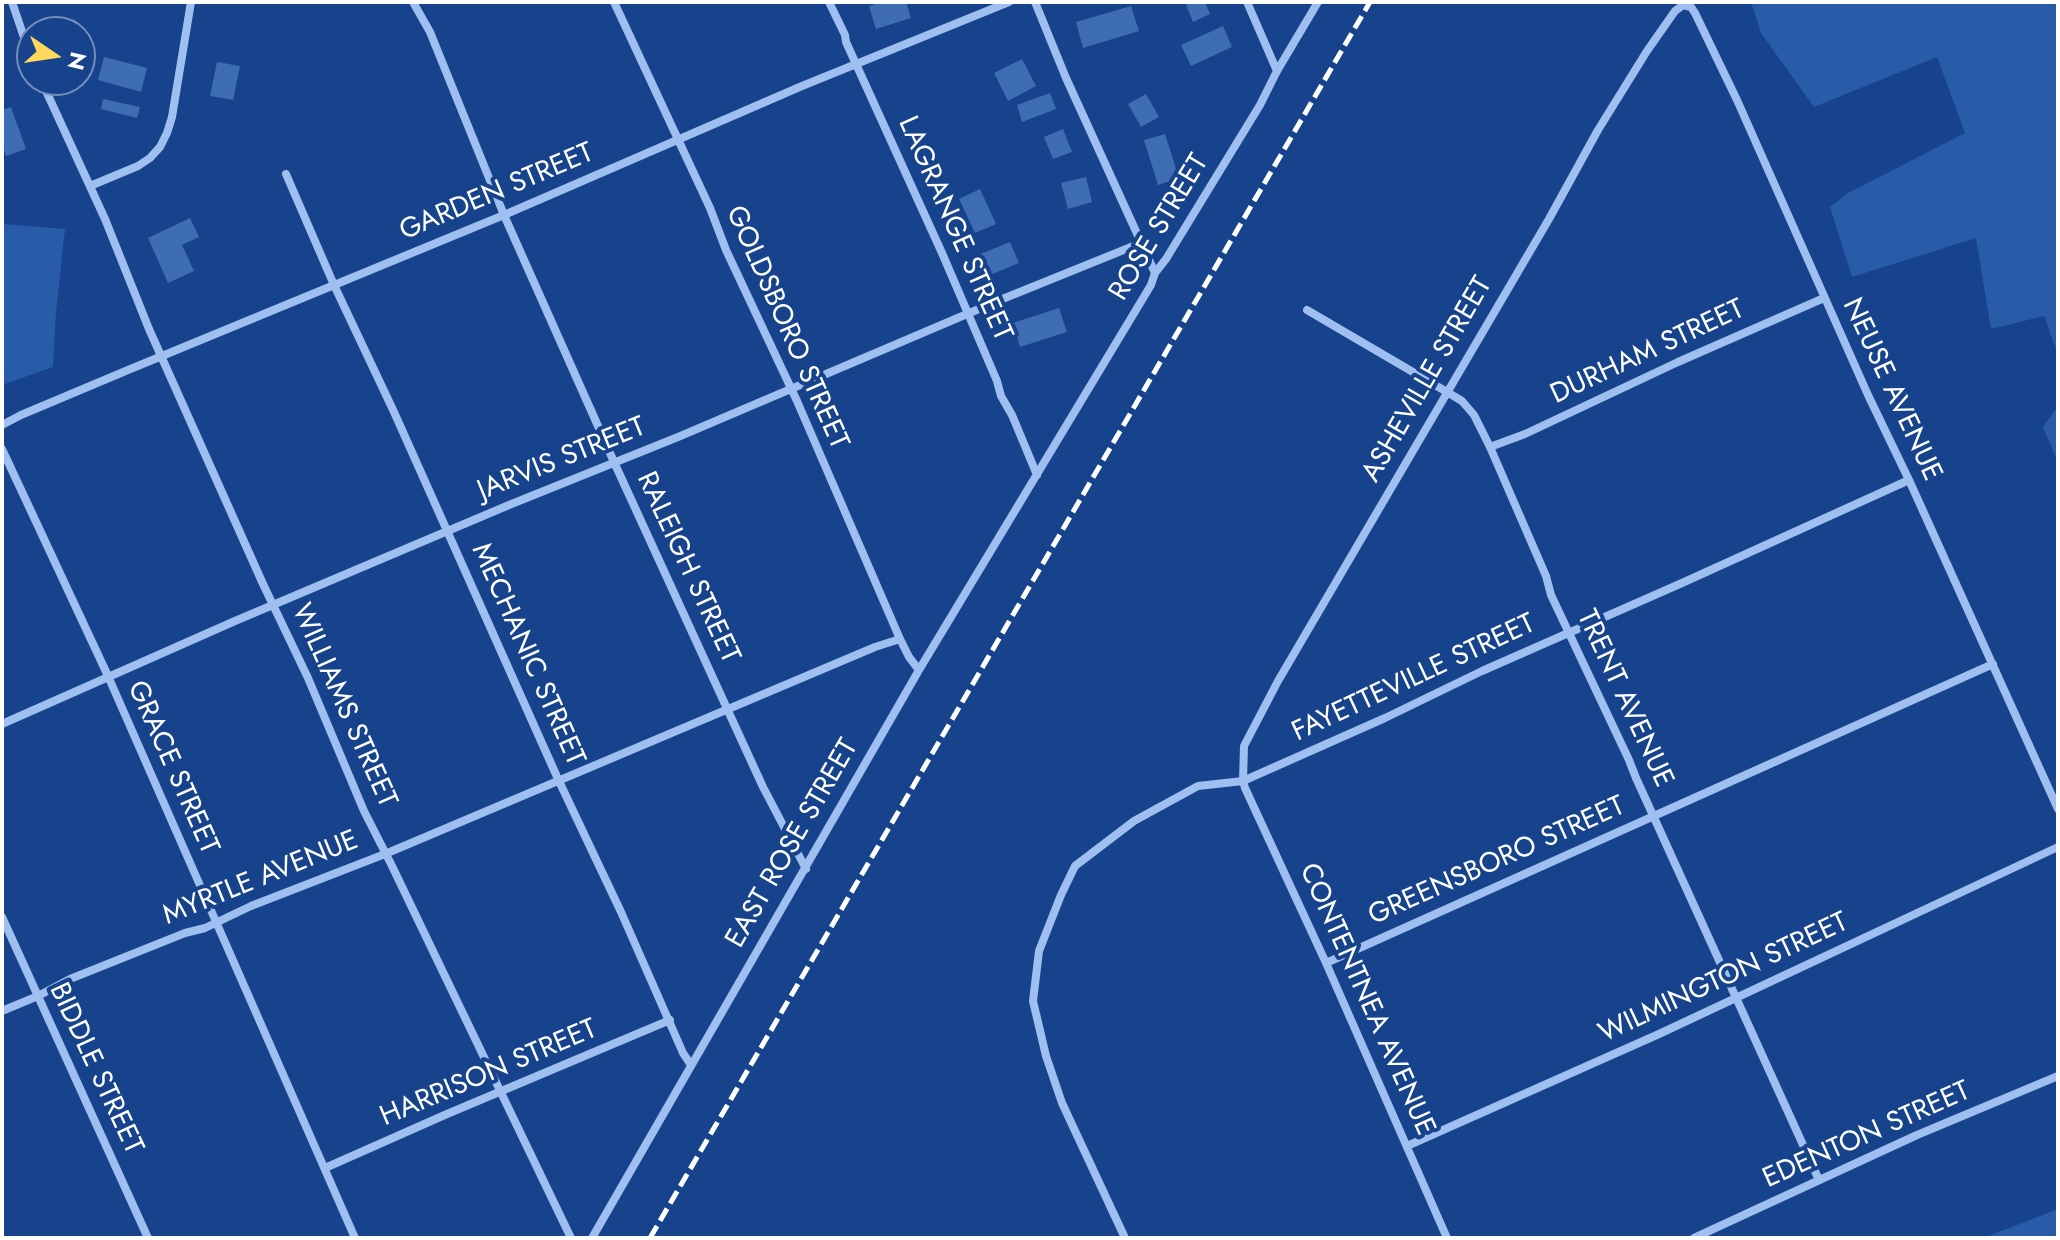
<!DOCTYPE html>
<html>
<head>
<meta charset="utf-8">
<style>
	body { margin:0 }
	#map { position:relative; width:2060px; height:1240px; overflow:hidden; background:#16438b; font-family:Jost,sans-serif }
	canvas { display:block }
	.frame { position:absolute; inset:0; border:4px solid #fff; pointer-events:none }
	.north { position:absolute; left:16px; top:16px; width:80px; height:80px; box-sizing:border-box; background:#16438b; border:2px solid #738eb9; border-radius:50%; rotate:103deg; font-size:22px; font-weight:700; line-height:32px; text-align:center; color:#fff }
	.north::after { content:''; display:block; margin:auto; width:28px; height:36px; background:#ffd85c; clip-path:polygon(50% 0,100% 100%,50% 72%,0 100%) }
</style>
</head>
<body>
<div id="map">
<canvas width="2060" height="1240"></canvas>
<div class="frame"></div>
<div class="north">N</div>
</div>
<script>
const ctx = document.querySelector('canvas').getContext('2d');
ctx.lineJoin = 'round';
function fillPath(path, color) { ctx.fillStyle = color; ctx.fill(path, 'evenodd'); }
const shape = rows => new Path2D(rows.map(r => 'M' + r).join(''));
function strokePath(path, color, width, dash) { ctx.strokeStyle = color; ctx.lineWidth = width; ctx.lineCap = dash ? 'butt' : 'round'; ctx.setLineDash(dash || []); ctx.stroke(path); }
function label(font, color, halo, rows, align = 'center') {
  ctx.font = font + ' Jost,sans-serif'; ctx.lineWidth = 8; ctx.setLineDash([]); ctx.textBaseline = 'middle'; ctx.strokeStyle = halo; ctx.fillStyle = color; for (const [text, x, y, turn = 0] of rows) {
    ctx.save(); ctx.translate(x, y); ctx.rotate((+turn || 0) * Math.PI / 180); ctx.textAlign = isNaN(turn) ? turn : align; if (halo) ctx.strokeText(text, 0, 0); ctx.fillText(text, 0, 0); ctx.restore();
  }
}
const green = shape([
	[1751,2,2058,2,2058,355,2044,316,1991,329,1976,238,1852,277,1830,207,1848,193,1965,133,1937,57,1814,107,1761,33],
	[2,224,65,229,56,313,53,367,2,385],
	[2058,406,2058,462,2043,427],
	[2058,1209,2058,1238,1983,1238,2035,1218]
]);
const building = shape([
	[882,2,906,2,911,18,876,29,869,6],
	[1185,2,1205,2,1210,14,1193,22],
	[1131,6,1139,31,1083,48,1076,22],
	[1223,26,1232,47,1191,66,1181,45],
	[104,57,147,68,141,92,98,80],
	[1022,59,1036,86,1008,101,994,73],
	[217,62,240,66,233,100,210,96],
	[1050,93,1056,109,1022,122,1017,105],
	[1146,94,1159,117,1141,127,1128,104],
	[103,99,140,107,137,118,101,109],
	[11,107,26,149,6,156,2,144,2,110],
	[1063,129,1072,152,1053,159,1044,137],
	[1165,134,1179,178,1158,185,1144,140],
	[1086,177,1092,202,1068,209,1061,183],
	[980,189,996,224,975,233,959,199],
	[190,218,199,237,182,245,194,271,168,283,148,238],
	[1010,242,1019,263,980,279,971,258],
	[1059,308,1067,332,1020,347,1013,323]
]);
const street = shape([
	[12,2,32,61],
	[413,2,430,32,504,215,614,462,763,787,806,869],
	[614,2,710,208,726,250,797,401,900,639,909,657,919,670],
	[829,2,845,35,846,42,856,64,942,253,997,381,1001,396,1012,415,1037,475],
	[1035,2,1066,78,1155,273],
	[1247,2,1277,71],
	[41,80,105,219,149,329,263,584,308,678,364,811,392,866,571,1238],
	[286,174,334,285,394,412,558,779,621,912,683,1053,691,1065],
	[90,186,138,166,150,158,160,147,167,133,172,117,191,2],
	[1307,310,1447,392,1462,401,1474,415,1490,447,1546,576,1551,595,1629,760,1636,778,1819,1180],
	[2,425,21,415,128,370,504,215,802,86,1009,2],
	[1490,447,1525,434,1678,362,1824,298],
	[2,449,108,676,355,1238],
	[2,724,235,621,509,505,678,437,1000,300,1136,245,1140,240],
	[2,917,148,1238],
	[1326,963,1993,664],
	[2,1011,38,996,70,979,185,933,205,928,251,906,385,854,875,647,900,639],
	[1407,1146,1659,1034,2058,847],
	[325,1168,447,1114,670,1020],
	[592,1238,919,670,1151,285,1155,273,1166,259,1260,105,1277,71,1318,2],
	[1125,1238,1062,1103,1046,1056,1033,1001,1039,951,1061,895,1075,866,1134,821,1198,786,1243,781,1385,718,1482,671,1682,583,1909,480],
	[1447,1238,1326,963,1245,788,1243,781,1244,746,1278,681,1549,219,1598,130,1647,51,1675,11,1683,5,1691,7,1695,13,1737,100,1868,395,1909,480,2058,809],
	[1694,1238,1917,1135,2058,1076]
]);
const rail = shape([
	[650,1238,1370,2]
]);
const streetNames = [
	["GARDEN STREET",497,193,-23],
	["ROSE STREET",1160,228,-59],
	["LAGRANGE STREET",954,229,66],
	["GOLDSBORO STREET",786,328,66],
	["DURHAM STREET",1648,353,-25],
	["ASHEVILLE STREET",1428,380,-60],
	["NEUSE AVENUE",1891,390,65],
	["JARVIS STREET",562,460,-22],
	["RALEIGH STREET",687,568,65],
	["MECHANIC STREET",527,655,66],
	["FAYETTEVILLE STREET",1414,679,-25],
	["TRENT AVENUE",1624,699,65],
	["WILLIAMS STREET",343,706,66],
	["GRACE STREET",172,768,66],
	["EAST ROSE STREET",793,844,-60],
	["GREENSBORO STREET",1497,862,-24],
	["MYRTLE AVENUE",261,879,-22],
	["WILMINGTON STREET",1724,979,-25],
	["CONTENTNEA AVENUE",1366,1000,66],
	["BIDDLE STREET",95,1069,65],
	["HARRISON STREET",489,1074,-23],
	["EDENTON STREET",1867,1136,-24]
];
fillPath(green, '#285ca9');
fillPath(building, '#3e6db3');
strokePath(street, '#9ebfef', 8);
strokePath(rail, '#fff', 5, [14, 6]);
label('28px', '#fff', '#16438b', streetNames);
</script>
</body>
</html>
